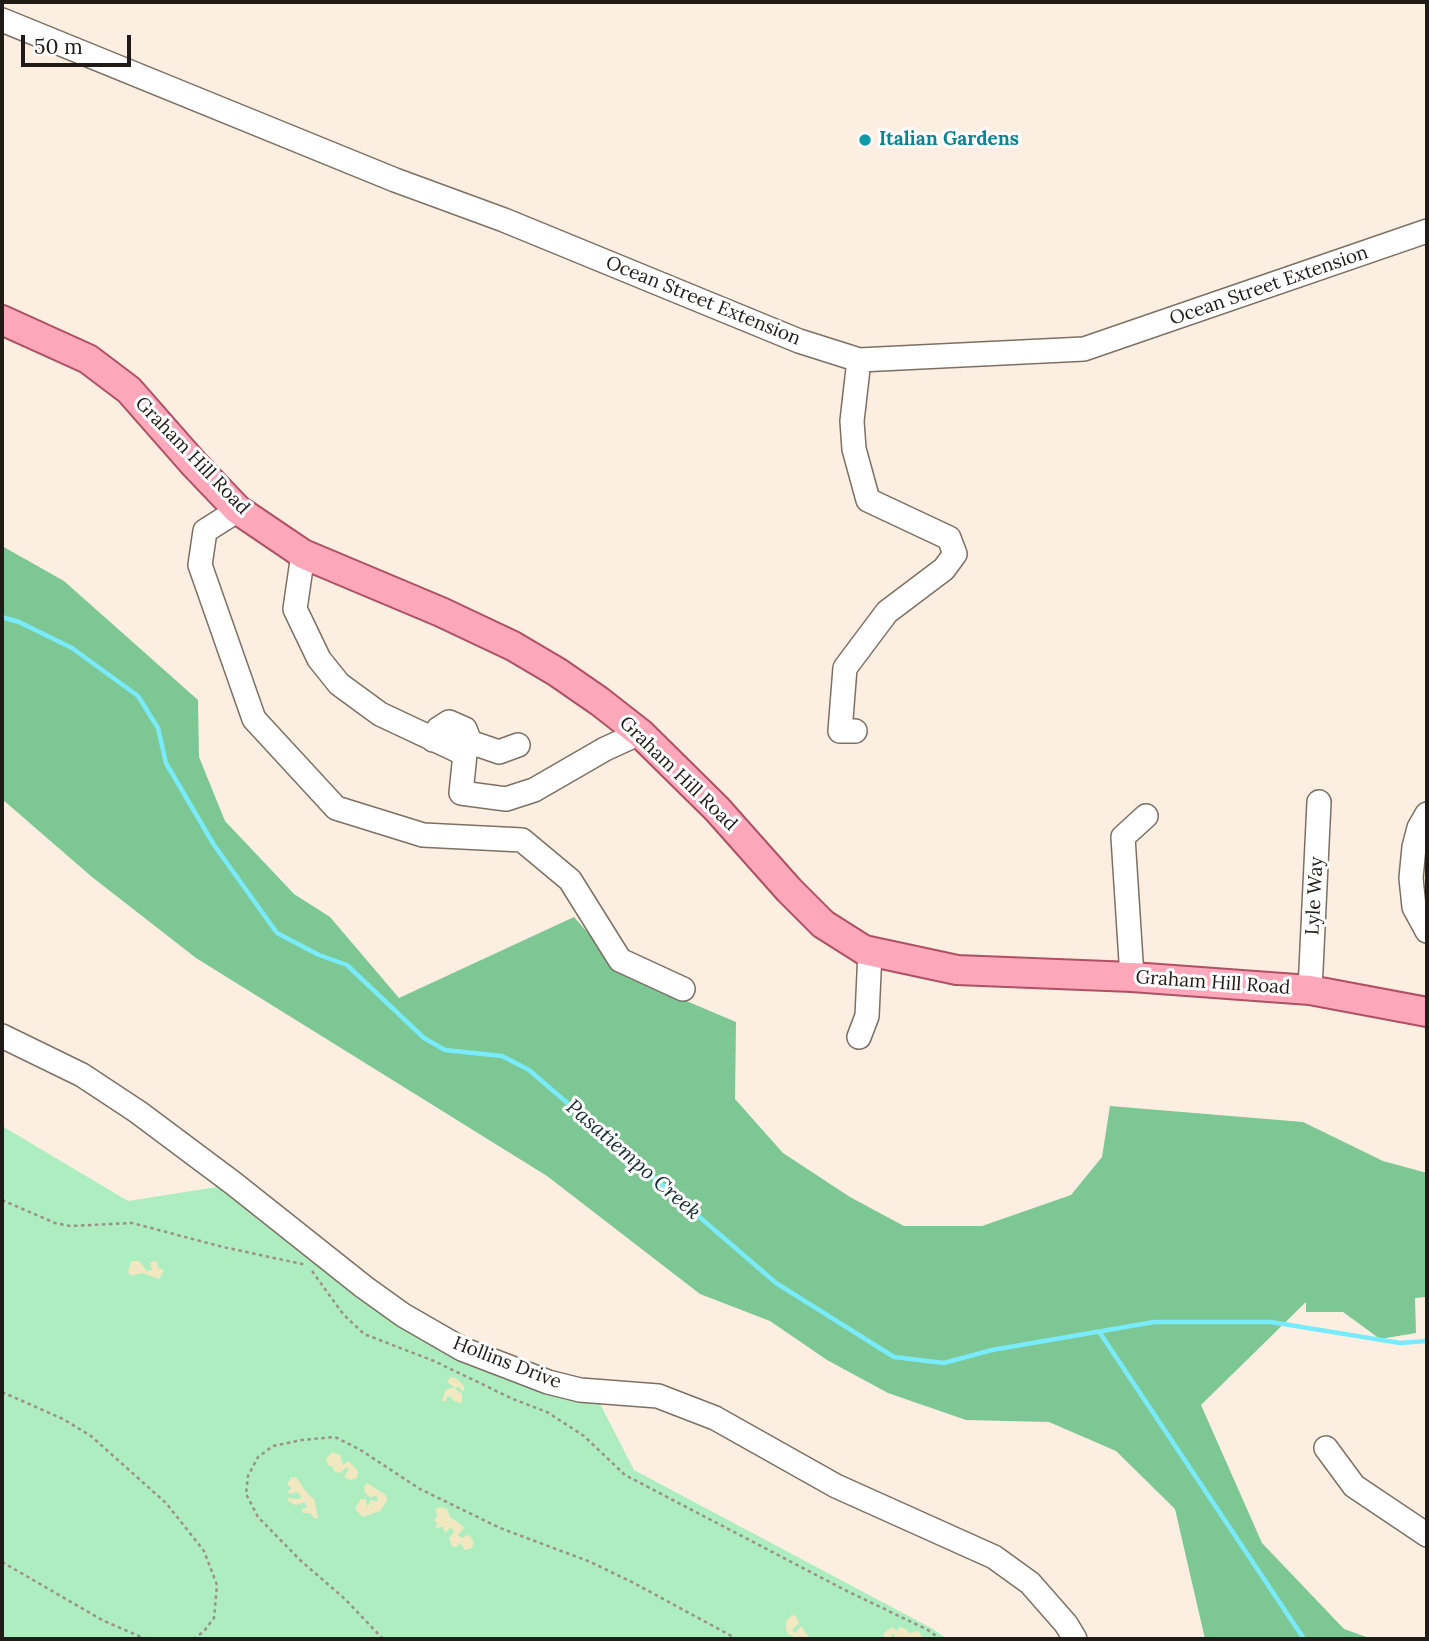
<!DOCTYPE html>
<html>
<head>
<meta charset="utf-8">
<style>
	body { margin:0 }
	#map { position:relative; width:1429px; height:1641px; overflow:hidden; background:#fcefe1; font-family:Lora,serif }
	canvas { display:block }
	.frame { position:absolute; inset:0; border:4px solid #201b17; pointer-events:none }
	.scale { position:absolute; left:21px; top:35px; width:110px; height:32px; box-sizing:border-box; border:4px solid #201b17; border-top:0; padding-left:9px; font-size:21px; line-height:24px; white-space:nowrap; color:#201b17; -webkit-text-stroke:5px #fff; paint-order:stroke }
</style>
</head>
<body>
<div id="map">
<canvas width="1429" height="1641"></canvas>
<div class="frame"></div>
<div class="scale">50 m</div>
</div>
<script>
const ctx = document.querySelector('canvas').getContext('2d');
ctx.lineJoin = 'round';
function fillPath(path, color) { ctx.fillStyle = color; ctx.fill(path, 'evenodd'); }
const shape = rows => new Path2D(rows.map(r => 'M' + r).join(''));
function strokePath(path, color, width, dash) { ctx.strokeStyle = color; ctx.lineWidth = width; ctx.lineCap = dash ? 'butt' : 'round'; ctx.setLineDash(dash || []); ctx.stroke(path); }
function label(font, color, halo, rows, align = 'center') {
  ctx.font = font + ' Lora,serif'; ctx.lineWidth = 6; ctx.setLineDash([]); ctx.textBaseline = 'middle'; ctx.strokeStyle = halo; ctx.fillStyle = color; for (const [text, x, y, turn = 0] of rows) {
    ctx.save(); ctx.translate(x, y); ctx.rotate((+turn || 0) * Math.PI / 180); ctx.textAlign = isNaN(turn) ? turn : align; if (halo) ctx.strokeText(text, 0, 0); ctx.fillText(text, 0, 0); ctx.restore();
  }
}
const green = shape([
	[2,1126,128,1201,236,1184,405,1319,593,1390,634,1470,933,1629,947,1639,2,1639]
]);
const forest = shape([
	[2,546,64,581,198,700,199,757,225,821,294,894,330,917,399,998,574,917,625,975,736,1022,735,1099,783,1153,850,1197,904,1226,982,1226,1071,1195,1102,1157,1110,1106,1303,1122,1383,1161,1427,1173,1427,1297,1415,1298,1416,1333,1380,1339,1343,1312,1306,1312,1306,1302,1201,1405,1262,1543,1344,1629,1372,1639,1205,1639,1175,1509,1116,1451,1049,1422,966,1420,888,1393,827,1360,770,1321,700,1294,547,1176,196,958,92,877,2,799]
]);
const sand = shape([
	[131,1261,139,1261,147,1271,152,1270,150,1263,153,1261,157,1262,158,1268,164,1270,159,1279,142,1273,131,1276,128,1272],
	[451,1377,456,1378,464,1386,464,1391,462,1391,458,1386,455,1389,462,1394,462,1403,454,1401,449,1396,446,1398,447,1401,442,1401,446,1390,454,1387,447,1382],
	[332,1452,340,1455,343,1465,349,1461,356,1469,358,1472,357,1478,351,1480,344,1477,348,1470,347,1467,340,1473,335,1472,332,1466,328,1465,326,1459],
	[291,1477,296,1477,307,1493,314,1499,318,1518,315,1519,310,1513,303,1513,302,1509,307,1508,305,1502,296,1505,288,1501,288,1498,298,1499,302,1497,297,1492,289,1494,288,1491,292,1488,287,1485],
	[367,1483,386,1495,387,1501,380,1511,363,1517,355,1509,361,1499,365,1499,368,1507,370,1500,377,1501,378,1499,376,1496,370,1497,365,1493,364,1487],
	[439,1507,447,1509,450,1517,462,1525,464,1528,458,1535,462,1538,467,1535,470,1536,474,1543,472,1548,465,1550,460,1543,456,1547,452,1546,449,1538,454,1532,452,1529,450,1528,445,1533,443,1527,436,1528,437,1523,434,1520,437,1516,436,1509],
	[792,1615,796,1616,799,1623,792,1630,795,1633,801,1626,809,1637,806,1639,798,1636,796,1639,793,1639,793,1636,788,1634,786,1630,786,1621],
	[892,1627,897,1631,899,1627,904,1628,910,1633,919,1631,923,1639,896,1639,894,1634,891,1635,891,1639,886,1639,883,1634]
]);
const stream = shape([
	[2,617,19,622,72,648,138,696,158,728,166,763,214,845,277,933,319,955,347,965,424,1038,445,1050,502,1056,529,1070,776,1283,894,1357,944,1363,992,1350,1154,1322,1271,1322,1400,1343,1427,1341],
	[1100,1333,1304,1639]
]);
const path = shape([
	[2,1200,55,1223,70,1226,132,1223,223,1247,302,1264,306,1267],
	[312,1271,343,1314,364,1334,434,1361,513,1399,547,1412,584,1436,625,1475,845,1590,928,1630,940,1639],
	[2,1392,63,1419,91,1436,166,1503,204,1551,217,1585,214,1618,204,1631,194,1639],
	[2,1562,104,1621,146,1639],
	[383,1639,345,1599,300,1560,258,1517,246,1494,248,1476,258,1457,273,1446,302,1440,335,1437,359,1449,420,1489,500,1528,588,1561,632,1582,737,1639]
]);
const minor = shape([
	[2,20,395,180,504,220,799,341,859,360,1084,349,1427,231],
	[238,510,205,531,200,565,254,719,336,808,423,835,522,840,570,880,620,960,683,989],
	[303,554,295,609,319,659,339,684,380,714,465,754,461,793,506,799,534,790,605,749,640,733],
	[855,731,840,731,845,668,887,612,944,569,955,554,949,538,868,500,854,449,852,421,859,360],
	[433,740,438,729,449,722,465,729,470,742,465,754],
	[470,742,499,752,518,745],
	[1427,814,1419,828,1414,847,1411,878,1414,907,1427,931],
	[1132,977,1123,837,1146,816],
	[1310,990,1319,802],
	[2,1036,82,1075,138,1112,233,1183,364,1287,403,1315,462,1349,548,1382,580,1390,658,1396,715,1418,836,1486,994,1557,1030,1583,1066,1624,1075,1639],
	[859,1037,867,1016,870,952],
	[1326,1448,1354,1486,1427,1535]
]);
const major = shape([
	[2,320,88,359,129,390,194,464,238,510,303,554,441,612,513,646,557,672,599,701,640,733,717,809,789,890,823,924,864,950,957,970,1132,977,1310,990,1427,1012]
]);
const markers = [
	[865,140,7,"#0f9aa8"]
];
const cultureNames = [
	["Italian Gardens",879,140]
];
const streetNames = [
	["Ocean Street Extension",1269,286,-19],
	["Ocean Street Extension",703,301,22],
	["Graham Hill Road",192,456,46],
	["Graham Hill Road",678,774,44],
	["Lyle Way",1315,896,-87],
	["Graham Hill Road",1213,983,4],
	["Hollins Drive",507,1363,21]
];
const waterNames = [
	["Pasatiempo Creek",633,1160,41]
];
fillPath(green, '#adedbf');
fillPath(forest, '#7cc793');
fillPath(sand, '#f1e8c2');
strokePath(stream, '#79ebfd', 4.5);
strokePath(minor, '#7c7064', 26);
strokePath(major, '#af5064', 32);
strokePath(path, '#9a9187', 2.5, [3.5, 3.5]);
strokePath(minor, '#fff', 23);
strokePath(major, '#fda7bb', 28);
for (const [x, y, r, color] of markers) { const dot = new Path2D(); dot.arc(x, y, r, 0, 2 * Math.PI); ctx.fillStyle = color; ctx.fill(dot); strokePath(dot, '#fff', 2.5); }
label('bold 19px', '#0d838f', '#fff', cultureNames, 'left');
label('19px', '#201b17', '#fff', streetNames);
label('italic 21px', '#192e31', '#fff', waterNames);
</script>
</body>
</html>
